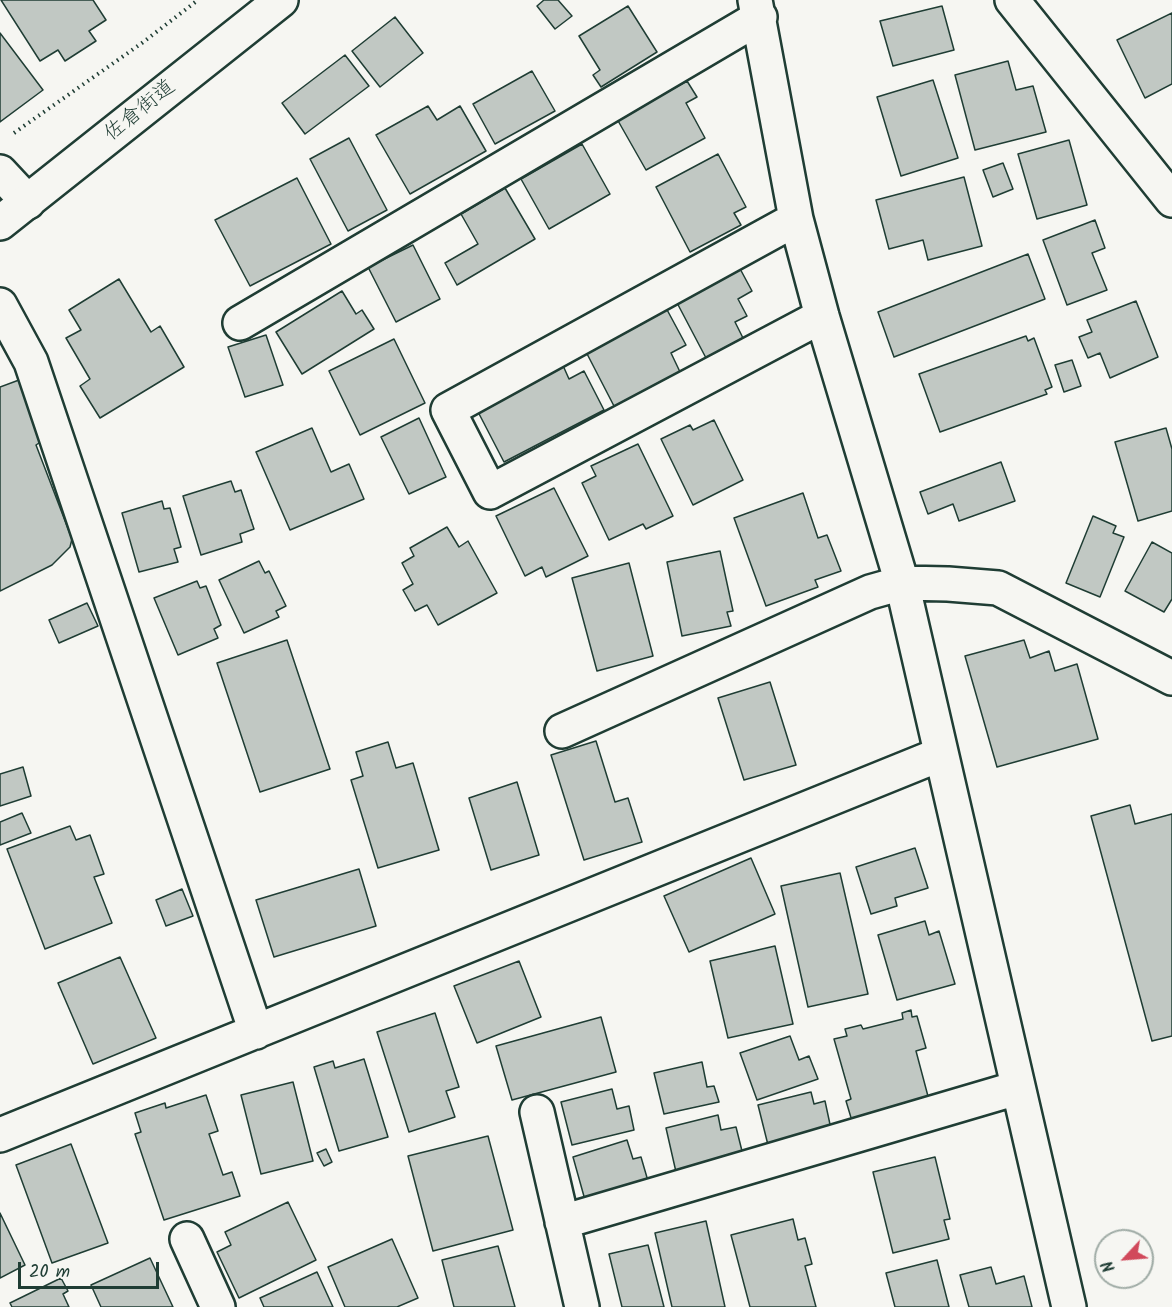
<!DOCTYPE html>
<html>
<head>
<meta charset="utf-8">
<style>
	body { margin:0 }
	#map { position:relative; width:1172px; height:1307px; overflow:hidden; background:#f6f6f2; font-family:Kalam,sans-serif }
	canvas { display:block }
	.north { position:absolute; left:1094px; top:1229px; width:60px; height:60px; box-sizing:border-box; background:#f6f6f2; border:2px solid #a0aca6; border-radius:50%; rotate:244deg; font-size:16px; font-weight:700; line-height:24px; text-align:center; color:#1f3d34 }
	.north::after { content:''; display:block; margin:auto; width:21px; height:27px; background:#d1495b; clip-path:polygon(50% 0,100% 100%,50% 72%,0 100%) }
	.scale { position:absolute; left:18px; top:1262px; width:141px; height:27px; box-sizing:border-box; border:3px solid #1f3d34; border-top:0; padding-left:8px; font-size:18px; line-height:21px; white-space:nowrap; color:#1f3d34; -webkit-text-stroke:4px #f6f6f2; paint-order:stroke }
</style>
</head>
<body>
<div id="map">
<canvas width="1172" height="1307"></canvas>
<div class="north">N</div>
<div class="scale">20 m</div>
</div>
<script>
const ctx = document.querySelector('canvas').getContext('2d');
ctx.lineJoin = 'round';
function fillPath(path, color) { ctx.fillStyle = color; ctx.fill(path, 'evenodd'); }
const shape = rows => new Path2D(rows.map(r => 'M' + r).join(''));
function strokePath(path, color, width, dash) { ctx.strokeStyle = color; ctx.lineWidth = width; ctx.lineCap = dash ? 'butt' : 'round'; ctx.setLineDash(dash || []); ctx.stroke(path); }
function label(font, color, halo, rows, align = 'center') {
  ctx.font = font + ' Kalam,"Klee One",sans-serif'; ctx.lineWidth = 6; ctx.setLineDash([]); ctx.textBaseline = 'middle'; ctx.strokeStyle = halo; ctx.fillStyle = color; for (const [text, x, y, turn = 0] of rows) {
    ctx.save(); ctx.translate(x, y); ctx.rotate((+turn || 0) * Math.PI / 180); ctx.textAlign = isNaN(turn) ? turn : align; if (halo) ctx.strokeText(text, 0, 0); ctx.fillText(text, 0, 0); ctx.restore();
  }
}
const building = shape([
	[1,0,93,0,106,20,89,31,96,41,65,61,58,50,40,61,1,0],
	[544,0,558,0,572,16,555,29,537,6,544,0],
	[628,6,657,52,601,87,593,75,600,70,579,36,628,6],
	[942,6,954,50,893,66,880,21,942,6],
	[1172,13,1172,84,1145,98,1117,40,1172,13],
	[395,17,423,53,380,87,352,51,395,17],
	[0,33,43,90,0,122,0,33],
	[345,55,369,86,305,134,282,103,345,55],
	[1008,61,1016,90,1033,86,1046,132,975,150,955,75,1008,61],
	[532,71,555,111,495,144,473,104,532,71],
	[933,80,958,158,901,176,877,97,933,80],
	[687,81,697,97,686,103,705,138,646,170,617,119,687,81],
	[428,106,437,120,460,106,486,151,410,194,376,135,428,106],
	[349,138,387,210,348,231,310,159,349,138],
	[1069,140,1087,205,1037,219,1018,154,1069,140],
	[582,144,610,194,549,229,521,179,582,144],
	[718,154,746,207,734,213,741,225,690,252,656,187,718,154],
	[1003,163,1013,189,993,197,983,170,1003,163],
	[964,177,982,246,928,260,923,240,889,249,876,200,964,177],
	[297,178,331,244,250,286,215,220,297,178],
	[505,188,535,239,457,285,445,263,478,244,461,214,505,188],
	[1095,220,1105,248,1092,253,1107,290,1067,305,1043,240,1095,220],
	[413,245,440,299,396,322,368,267,413,245],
	[1028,254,1045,299,894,357,878,312,1028,254],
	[738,265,752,291,738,299,747,316,735,322,743,338,706,358,675,299,738,265],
	[119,279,151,332,160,326,184,367,100,418,80,386,90,379,66,338,81,330,69,310,119,279],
	[342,291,356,314,362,310,374,329,302,374,276,332,342,291],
	[1136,301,1158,357,1110,378,1100,353,1088,358,1079,337,1092,332,1087,320,1136,301],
	[665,306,686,345,671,353,681,374,615,408,584,348,665,306],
	[266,335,283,385,245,397,228,347,266,335],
	[1026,336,1028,341,1034,338,1052,387,1045,390,1047,394,940,432,919,374,1026,336],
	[394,339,425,403,360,435,329,371,394,339],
	[1072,360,1081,386,1064,392,1055,365,1072,360],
	[561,361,569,379,584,371,604,410,504,462,475,406,561,361],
	[19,380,45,439,36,445,72,539,70,547,52,565,0,591,0,387,19,380],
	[419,418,446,477,409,494,381,437,419,418],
	[714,420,743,480,693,505,661,439,690,425,693,430,714,420],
	[312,428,331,472,349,464,364,499,290,530,256,452,312,428],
	[1166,428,1172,449,1172,511,1138,521,1115,442,1166,428],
	[638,444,673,516,646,529,643,524,609,540,582,483,596,476,591,466,638,444],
	[1001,462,1015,501,959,521,953,504,928,514,920,492,1001,462],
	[231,481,235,492,241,490,254,529,240,534,242,542,201,555,183,496,231,481],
	[554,488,588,556,546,577,542,567,525,576,496,516,554,488],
	[803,493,818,538,827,535,841,571,815,580,818,587,766,606,734,518,803,493],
	[162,501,164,509,170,508,181,547,174,549,178,562,139,572,122,513,162,501],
	[1093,516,1116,526,1113,533,1124,537,1100,597,1066,583,1093,516],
	[447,527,459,547,468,541,497,593,438,625,427,605,415,611,403,590,413,584,402,563,414,556,410,548,447,527],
	[1152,542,1172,553,1172,599,1164,612,1125,591,1152,542],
	[720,551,733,611,727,612,731,626,682,636,667,562,720,551],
	[259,561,265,573,269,571,286,606,276,611,279,617,244,633,219,580,259,561],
	[629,563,653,656,597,671,572,578,629,563],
	[197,581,200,588,206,586,221,625,214,629,218,638,178,655,154,598,197,581],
	[87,603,98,626,59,643,49,620,87,603],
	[287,640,330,769,260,792,217,663,287,640],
	[1024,640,1030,658,1049,651,1055,671,1077,664,1098,739,997,767,965,656,1024,640],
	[770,682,796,765,744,780,718,698,770,682],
	[596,741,615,802,628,798,642,842,584,860,551,755,596,741],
	[388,742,396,768,413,763,439,850,378,868,351,780,363,776,356,752,388,742],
	[23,767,31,796,0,806,0,774,23,767],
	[517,782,539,855,491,870,469,798,517,782],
	[1130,805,1135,824,1172,814,1172,1036,1152,1041,1091,816,1130,805],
	[22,813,31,833,0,845,0,822,22,813],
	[70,826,76,840,90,835,104,874,94,877,112,923,45,949,7,849,70,826],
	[915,848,928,888,895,898,897,906,871,914,856,867,915,848],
	[751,858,775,914,689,952,664,896,751,858],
	[359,869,376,926,274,957,256,900,359,869],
	[840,873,868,994,808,1007,781,886,840,873],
	[182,889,193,916,166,926,156,900,182,889],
	[925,921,929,935,939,931,955,984,897,1000,878,935,925,921],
	[775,946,793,1024,728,1038,710,961,775,946],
	[120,957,156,1038,93,1064,58,983,120,957],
	[519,961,541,1017,477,1043,454,986,519,961],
	[911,1010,912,1017,917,1016,926,1048,916,1051,929,1100,852,1121,846,1101,851,1099,834,1039,847,1036,845,1029,861,1025,863,1029,903,1019,902,1013,911,1010],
	[435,1013,459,1087,446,1091,455,1117,409,1132,377,1032,435,1013],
	[601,1017,616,1072,512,1100,496,1046,601,1017],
	[790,1036,799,1060,809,1056,818,1079,757,1100,740,1053,790,1036],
	[364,1059,388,1137,339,1151,314,1067,333,1061,335,1068,364,1059],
	[702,1062,707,1087,714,1086,719,1102,664,1114,654,1073,702,1062],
	[293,1082,313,1161,261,1174,241,1095,293,1082],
	[612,1089,617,1109,629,1106,634,1130,572,1145,561,1102,612,1089],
	[811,1092,814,1104,825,1101,831,1129,768,1145,758,1105,811,1092],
	[206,1095,218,1131,209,1134,223,1175,232,1172,240,1196,164,1220,135,1134,141,1132,135,1113,165,1103,166,1108,206,1095],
	[718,1115,721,1130,736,1127,743,1155,676,1172,666,1128,718,1115],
	[488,1136,513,1230,433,1251,408,1156,488,1136],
	[627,1140,633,1159,641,1157,648,1181,585,1200,573,1157,627,1140],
	[71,1144,108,1243,52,1263,16,1165,71,1144],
	[326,1149,332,1162,324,1166,317,1153,326,1149],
	[935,1157,950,1219,944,1220,949,1239,893,1253,873,1172,935,1157],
	[288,1202,316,1260,239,1298,217,1252,231,1245,225,1232,288,1202],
	[0,1213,25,1265,0,1278,0,1213],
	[793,1219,798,1240,805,1238,812,1264,805,1266,816,1307,750,1307,731,1235,793,1219],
	[706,1221,725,1307,672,1307,655,1233,706,1221],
	[392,1239,418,1298,397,1307,345,1307,328,1267,392,1239],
	[648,1245,664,1307,622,1307,609,1254,648,1245],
	[498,1246,515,1307,454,1307,442,1260,498,1246],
	[150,1258,173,1307,101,1307,91,1285,150,1258],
	[937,1260,949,1307,895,1307,886,1273,937,1260],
	[991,1267,996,1284,1024,1276,1032,1307,969,1307,960,1275,991,1267],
	[317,1272,333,1307,264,1307,260,1298,317,1272],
	[61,1278,68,1291,63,1294,69,1307,12,1307,10,1303,61,1278]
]);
const path = shape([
	[14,133,142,43,198,0]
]);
const minor = shape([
	[755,0,796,219,822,316,902,583,1069,1307],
	[1012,0,1172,200],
	[0,172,28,202],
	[796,219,448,410,490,492,822,316],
	[0,305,31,362,256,1032],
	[240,323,760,17],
	[562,731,870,592,902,583,948,584,998,588,1172,678],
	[537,1112,582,1307],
	[0,1135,941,754],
	[562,1222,1017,1088],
	[187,1239,218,1307]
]);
const major = shape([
	[0,223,281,0]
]);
const streetNames = [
	["佐倉街道",141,112,-39]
];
fillPath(building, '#c1c8c3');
strokePath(building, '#1f3d34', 1.5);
strokePath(minor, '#1f3d34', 38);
strokePath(major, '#1f3d34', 38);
strokePath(path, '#1f3d34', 4, [1.5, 4.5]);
strokePath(minor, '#f6f6f2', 33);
strokePath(major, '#f6f6f2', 33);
label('21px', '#1f3d34', '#f6f6f2', streetNames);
</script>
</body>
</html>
